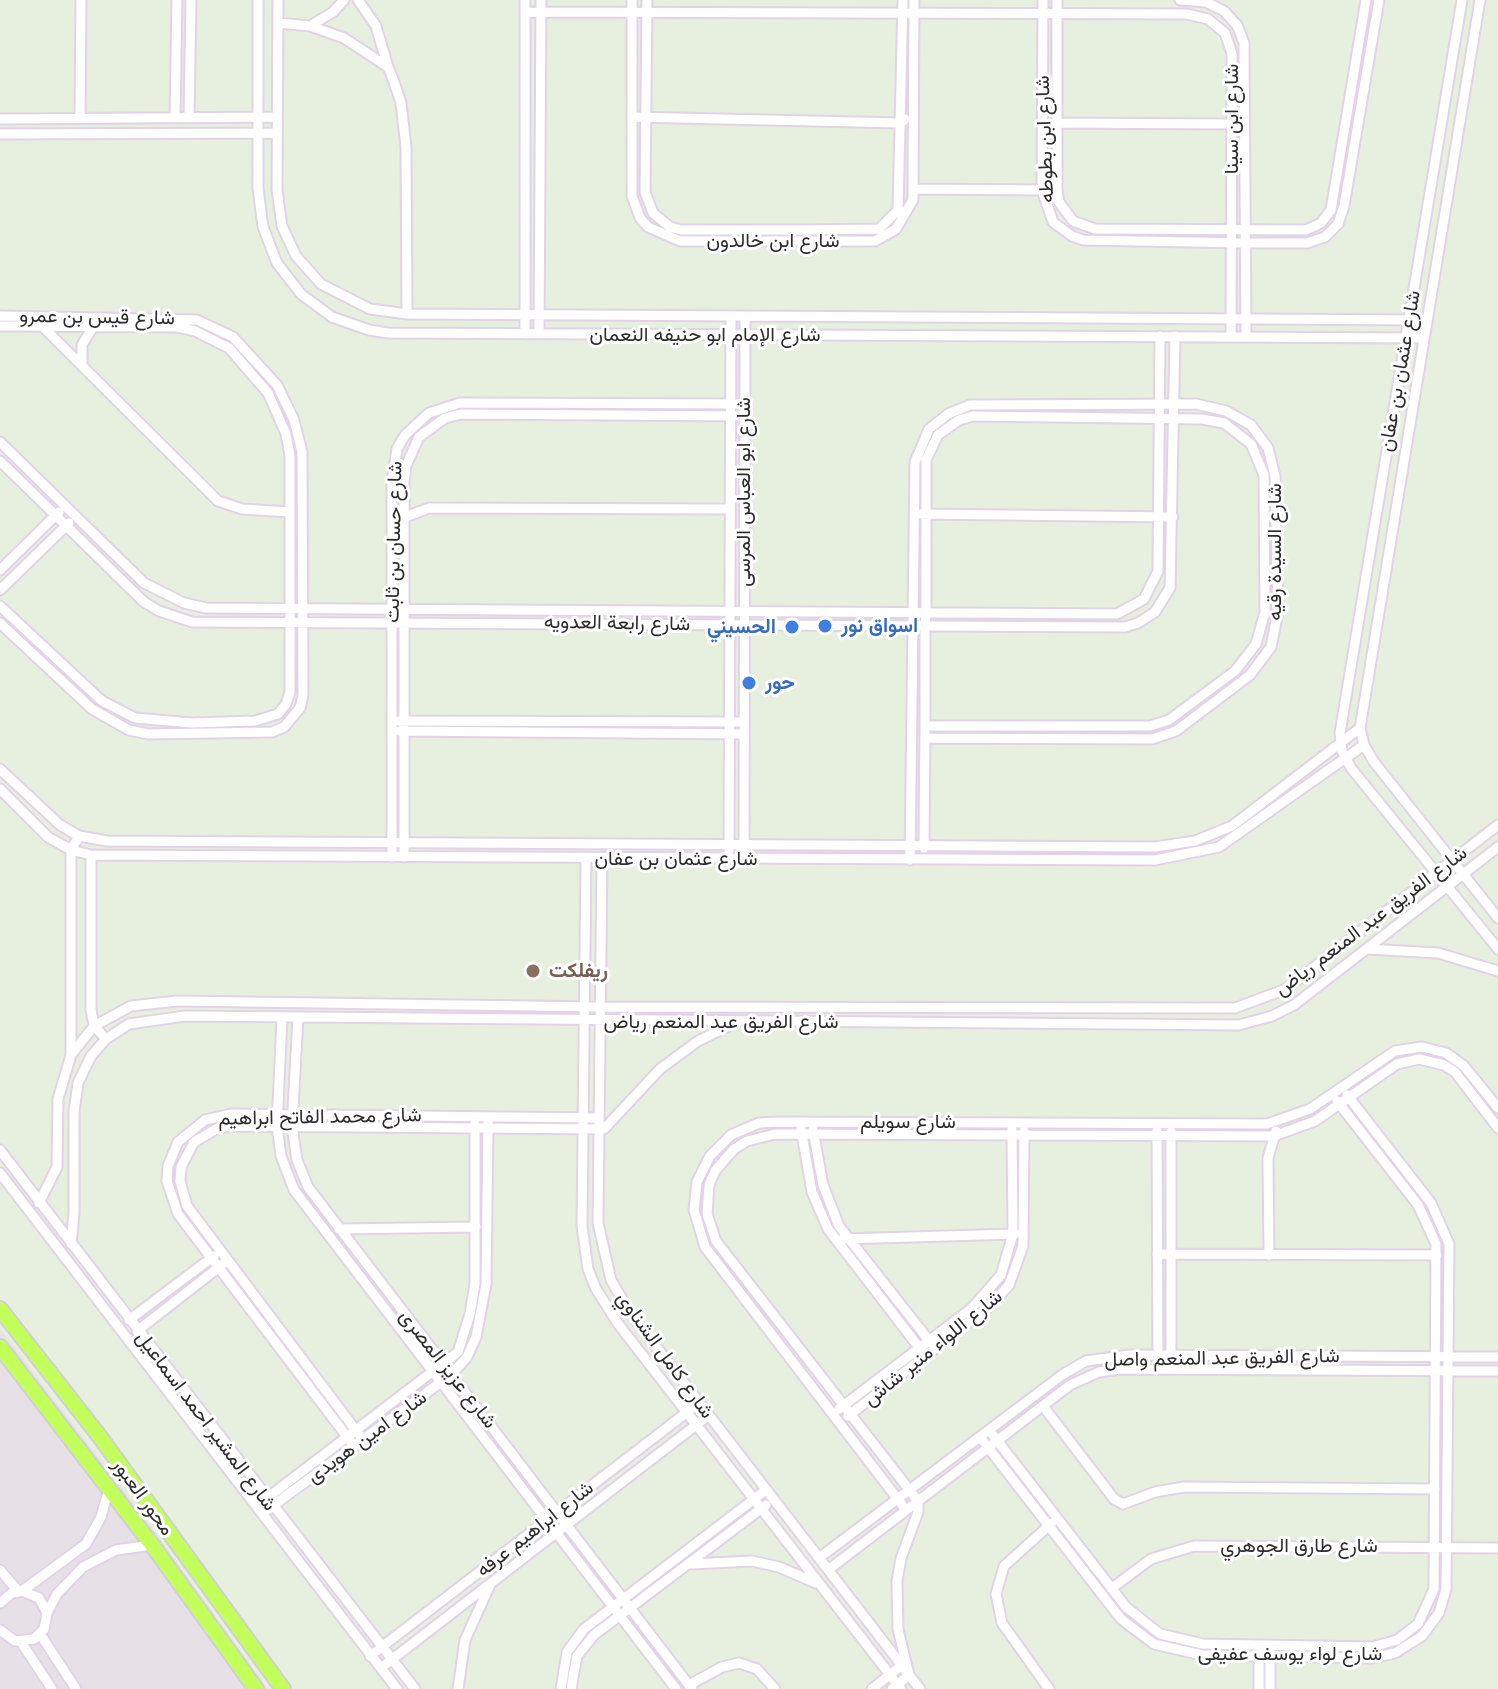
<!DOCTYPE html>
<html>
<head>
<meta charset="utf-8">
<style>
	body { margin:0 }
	canvas { display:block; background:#e7efdf }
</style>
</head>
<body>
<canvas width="1498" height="1689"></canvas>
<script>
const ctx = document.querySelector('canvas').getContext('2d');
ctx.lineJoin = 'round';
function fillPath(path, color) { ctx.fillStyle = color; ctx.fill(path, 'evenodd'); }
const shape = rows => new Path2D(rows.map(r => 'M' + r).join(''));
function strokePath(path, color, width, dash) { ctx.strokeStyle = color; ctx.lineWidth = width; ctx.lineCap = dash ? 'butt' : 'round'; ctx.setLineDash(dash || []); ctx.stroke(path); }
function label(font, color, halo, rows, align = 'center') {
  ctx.font = font + ' Mulish,Vazirmatn,sans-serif'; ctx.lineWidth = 6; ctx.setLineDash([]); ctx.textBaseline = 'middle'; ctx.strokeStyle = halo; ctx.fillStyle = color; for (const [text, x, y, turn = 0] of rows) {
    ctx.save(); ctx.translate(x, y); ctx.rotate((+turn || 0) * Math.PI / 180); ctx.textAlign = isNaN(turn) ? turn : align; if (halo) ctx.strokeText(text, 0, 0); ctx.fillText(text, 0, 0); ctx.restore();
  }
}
const industrial = shape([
	[0,1329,147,1521,268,1689,0,1689]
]);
const minor = shape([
	[258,0,258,188,263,227,277,263,301,294,332,317,369,330,388,333,1424,338],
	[278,0,277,190,282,226,296,256,321,284,370,309,407,314,1427,320],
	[358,0,376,26,388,67],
	[632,0,632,196,640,218,648,227,680,241,875,241,896,229,913,200,914,0],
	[647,0,645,192,653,213,670,227,681,230,802,230,879,229,898,210,903,0],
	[1043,0,1042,190,1053,222,1072,236,1083,240,1246,243,1307,243,1325,237,1338,224,1344,206,1379,0],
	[1057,0,1057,190,1059,202,1073,221,1095,229,1306,230,1321,223,1331,210,1366,0],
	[1180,0,1206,2,1224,11,1237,25,1244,43,1246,336],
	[1462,0,1340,733,1342,751,1351,768,1498,949],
	[1480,0,1360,728,1364,745,1374,762,1498,918],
	[525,12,1187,14,1208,19,1225,33,1232,54,1231,336],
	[278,23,310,26,344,38,388,67,393,79,401,103,406,147,407,314],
	[310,26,333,12,344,0],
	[175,117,177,0],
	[189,117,191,0],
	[632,117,901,123,905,119],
	[80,118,81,0],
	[0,119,277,117],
	[1043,123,1238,124],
	[0,134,277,133],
	[914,189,1042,190],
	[0,316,197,320,233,337,277,385,294,420,302,452,303,695,300,708,284,727,272,732,148,734,129,730,92,709,0,623],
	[0,326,177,327,195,331,229,348,268,393,286,434,290,456,290,692,286,704,278,714,255,721,192,723,135,718,102,701,0,606],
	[43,327,218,501,242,509,290,512],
	[525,334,525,0],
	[539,334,541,0],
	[82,366,82,345,93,327],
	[0,442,144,583,184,603,206,608,1117,614,1144,599,1158,571,1160,336],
	[0,461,144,602,159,611,192,622,1125,627,1138,623,1155,612,1170,588,1175,336],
	[921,514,1173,517],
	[400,519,429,508,730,509],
	[0,570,59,512],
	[0,590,69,523],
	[399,721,744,722],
	[400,731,744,734],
	[0,769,60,825,79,836,107,841,1155,847,1195,841,1232,826,1360,728],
	[0,789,48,837,71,850,91,855,1155,860,1219,847,1364,745],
	[924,848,925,726,925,626,926,612,926,460,938,435,959,420,973,416,1202,419,1224,423,1251,444,1264,475,1265,612,1256,644,1235,671,1169,720,1150,726,925,726],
	[729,850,731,317],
	[91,855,91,1010,94,1026,106,1039],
	[392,857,392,481,397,449,405,435,429,413,460,403,745,404],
	[404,857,404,482,406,466,419,437,445,418,461,414,744,416],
	[586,858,582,1226,588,1269,596,1289,619,1325,901,1689],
	[602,858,598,1223,611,1280,631,1314,920,1689],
	[744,859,745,317],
	[910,860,915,462,929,429,948,414,970,405,1196,404,1226,411,1251,425,1268,448,1275,476,1278,612,1271,647,1250,675,1176,731,1152,739,925,738],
	[1366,949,1438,953,1498,971],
	[282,1018,277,1126,281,1156,294,1190,676,1689],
	[298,1018,292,1126,297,1160,308,1187,692,1689],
	[71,1055,71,850,79,836],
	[801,1129,812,1192,828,1229,921,1350],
	[813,1130,823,1185,839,1226,931,1343],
	[1157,1131,1158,1361],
	[1171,1132,1171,1361],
	[0,1150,415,1689],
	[0,1173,397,1689],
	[39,1203,57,1167,58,1099,71,1055,94,1026,131,1006,177,1001,600,1007,1235,1008,1286,989,1498,825],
	[339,1229,476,1227],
	[842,1239,1015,1234],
	[71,1244,74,1213,74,1112,78,1083,91,1056,106,1039,129,1024,185,1016,1239,1025,1272,1016,1294,1005,1498,847],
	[1157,1254,1437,1255],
	[1269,1255,1268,1158,1276,1131],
	[129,1320,214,1256],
	[137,1331,223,1264],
	[1043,1406,1114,1499,1123,1504,1155,1492,1184,1487,1435,1489],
	[839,1409,972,1308,1001,1275,1013,1234,1012,1130],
	[848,1416,990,1306,1009,1285,1023,1246,1024,1131],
	[989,1430,1126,1607,1160,1634,1203,1644,1372,1647,1397,1640,1418,1624,1434,1589,1436,1244,1418,1205,1337,1101],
	[980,1437,1121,1619,1154,1644,1202,1655,1372,1658,1395,1653,1422,1636,1439,1613,1446,1589,1449,1244,1431,1203,1347,1095],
	[363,1440,187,1206,180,1181,181,1167,194,1142,218,1128,232,1126,604,1129,660,1069,698,1041,737,1022],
	[354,1446,178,1214,167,1181,168,1166,178,1142,205,1120,232,1114,599,1118],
	[262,1502,458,1352,470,1314,475,1284,475,1124],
	[267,1510,452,1374,467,1357,476,1337,486,1284,488,1123],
	[906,1510,705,1247,694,1210,697,1182,710,1156,731,1135,759,1123,775,1122,1267,1124,1310,1109,1395,1051,1422,1047,1446,1053,1464,1066,1498,1108],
	[819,1558,1062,1375,1086,1361,1130,1355,1498,1357],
	[691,1564,752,1561,779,1567,816,1583],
	[0,1570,19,1592],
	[828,1570,1070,1385,1099,1372,1120,1369,1498,1371],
	[1112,1588,1151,1559,1194,1546,1498,1548],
	[22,1591,86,1544,101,1517,109,1489],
	[0,1603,12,1593,22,1591,39,1598,47,1613],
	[0,1630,15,1641,34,1639,44,1629,47,1613,57,1594,83,1567,116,1550,152,1545],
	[40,1634,76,1689],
	[21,1642,52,1689],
	[370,1656,699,1403],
	[386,1664,709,1415],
	[689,1685,722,1667,739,1663,757,1669,775,1689],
	[458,1689,465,1640,489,1587],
	[561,1689,567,1652,584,1629,766,1490],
	[571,1689,577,1656,594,1635,766,1505],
	[872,1689,902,1665],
	[892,1689,909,1675,898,1629,897,1581,901,1558,918,1512,918,1501,716,1241,707,1214,709,1185,715,1171,734,1149,747,1141,775,1134,1274,1136,1315,1121,1397,1064,1419,1059,1444,1065,1455,1072,1498,1128],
	[1049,1689,1002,1623,996,1594,1004,1566,1052,1523],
	[1259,1689,1259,1652],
	[1270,1689,1270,1652]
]);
const highway = shape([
	[0,1309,100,1437,283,1689],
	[0,1347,152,1545,256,1689]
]);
const markers = [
	[825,626,8,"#3f7fe0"],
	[792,627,8,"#3f7fe0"],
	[749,683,8,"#3f7fe0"],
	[533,971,8,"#8d6e63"]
];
const streetNames = [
	["شارع ابن سينا",1232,119,-90],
	["شارع ابن بطوطه",1045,139,-92],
	["شارع ابن خالدون",773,241],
	["شارع قيس بن عمرو",97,317,1],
	["شارع الإمام ابو حنيفه النعمان",705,335],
	["شارع عثمان بن عفان",1400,371,-80],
	["شارع ابو العباس المرسى",744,492,-90],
	["شارع حسان بن ثابت",394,542,-89],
	["شارع السيدة رقيه",1275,552,-90],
	["شارع رابعة العدويه",617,623,1],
	["شارع عثمان بن عفان",676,859],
	["شارع الفريق عبد المنعم رياض",1371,921,-37],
	["شارع الفريق عبد المنعم رياض",721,1022],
	["شارع محمد الفاتح ابراهيم",320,1117,-1],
	["شارع سويلم",908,1122],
	["شارع اللواء منير شاش",933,1348,-39],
	["شارع كامل الشناوي",665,1355,54],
	["شارع الفريق عبد المنعم واصل",1222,1358,-1],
	["شارع عزيز المصرى",448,1369,52],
	["شارع المشير احمد اسماعيل",206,1421,53],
	["شارع امين هويدى",367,1437,-36],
	["محور العبور",143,1497,54],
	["شارع ابراهيم عرفه",535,1529,-38],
	["شارع طارق الجوهري",1299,1546],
	["شارع لواء يوسف عفيفى",1290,1654]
];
const shopNames = [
	["اسواق نور",841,626],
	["الحسيني",776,627,"right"],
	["حور",765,683]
];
const educationNames = [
	["ريفلكت",549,971]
];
fillPath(industrial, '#e7e0e6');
strokePath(minor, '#e1d4e6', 13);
strokePath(highway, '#d1d1d1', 18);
strokePath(minor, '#fff', 9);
strokePath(highway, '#c2ff5a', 14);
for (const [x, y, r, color] of markers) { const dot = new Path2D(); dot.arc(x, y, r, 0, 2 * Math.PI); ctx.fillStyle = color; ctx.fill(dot); strokePath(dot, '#fff', 3); }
label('20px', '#2d2d2d', '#fff', streetNames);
label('bold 20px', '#366cbe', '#fff', shopNames, 'left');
label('bold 20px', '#785e54', '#fff', educationNames, 'left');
</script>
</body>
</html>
